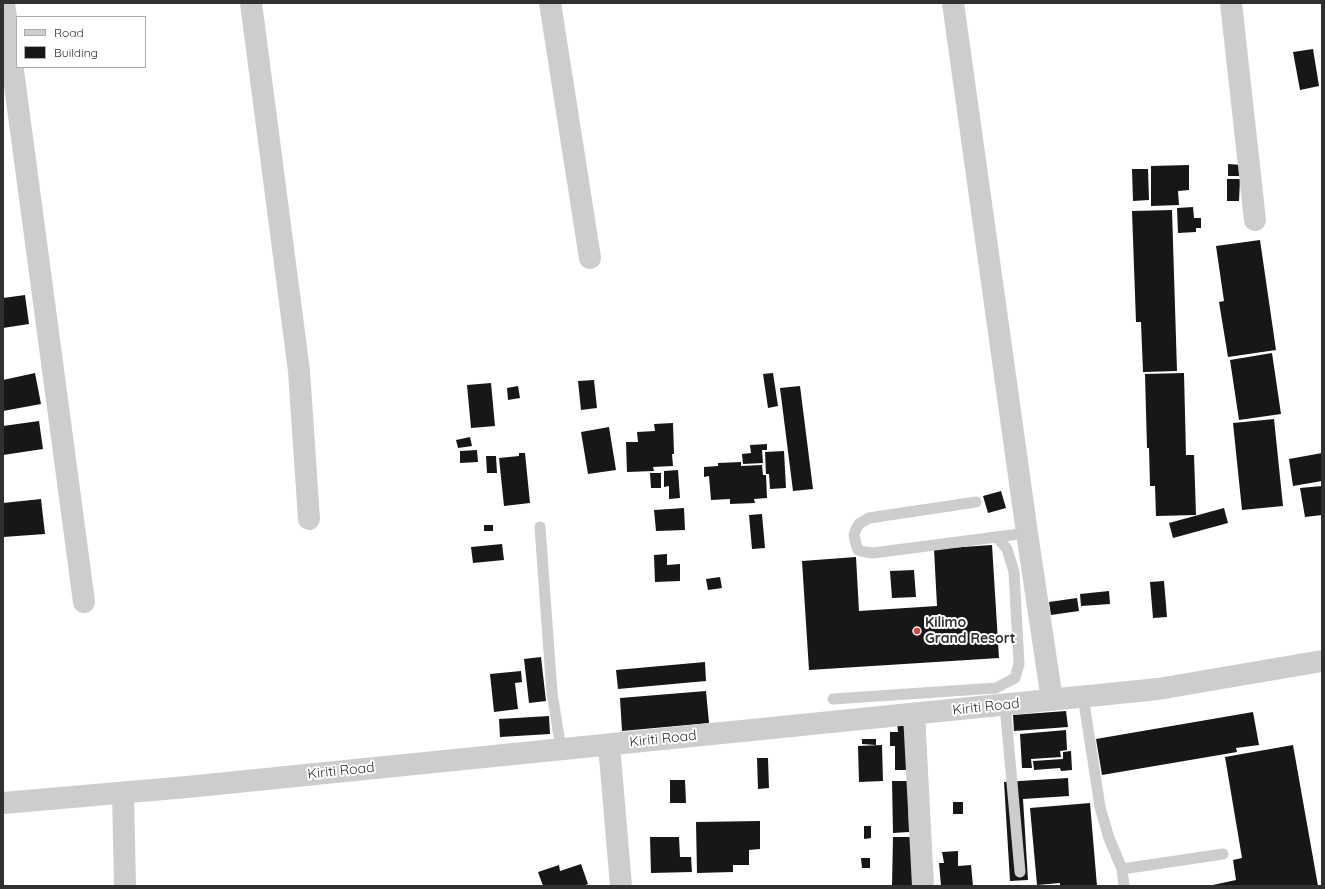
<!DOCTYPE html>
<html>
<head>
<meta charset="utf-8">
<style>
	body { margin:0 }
	#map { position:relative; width:1325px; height:889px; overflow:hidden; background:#fff; font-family:Quicksand,sans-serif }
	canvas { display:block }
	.frame { position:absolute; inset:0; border:4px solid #303030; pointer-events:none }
	.legend { position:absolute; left:16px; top:16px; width:130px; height:52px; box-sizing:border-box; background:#fff; border:1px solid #acacac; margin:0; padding:5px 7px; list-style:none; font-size:12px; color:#303030 }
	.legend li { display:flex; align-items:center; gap:8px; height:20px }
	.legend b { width:20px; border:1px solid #acacac }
</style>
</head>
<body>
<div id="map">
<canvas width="1325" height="889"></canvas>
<div class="frame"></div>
<ul class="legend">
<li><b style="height:5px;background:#cdcdcd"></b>Road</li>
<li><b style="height:11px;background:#171717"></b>Building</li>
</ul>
</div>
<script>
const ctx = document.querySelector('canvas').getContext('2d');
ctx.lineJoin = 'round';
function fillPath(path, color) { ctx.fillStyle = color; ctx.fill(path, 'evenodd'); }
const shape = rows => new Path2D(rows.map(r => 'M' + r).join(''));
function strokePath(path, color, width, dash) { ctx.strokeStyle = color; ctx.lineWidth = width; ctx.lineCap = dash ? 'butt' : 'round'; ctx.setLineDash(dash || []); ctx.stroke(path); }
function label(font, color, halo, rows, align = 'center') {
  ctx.font = font + ' Quicksand,sans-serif'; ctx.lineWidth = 4; ctx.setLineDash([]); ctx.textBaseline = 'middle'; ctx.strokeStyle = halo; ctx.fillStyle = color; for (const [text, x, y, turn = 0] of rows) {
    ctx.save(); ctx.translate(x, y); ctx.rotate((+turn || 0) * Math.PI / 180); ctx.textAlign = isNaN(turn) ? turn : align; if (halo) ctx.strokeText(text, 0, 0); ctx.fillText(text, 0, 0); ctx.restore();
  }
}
const building = shape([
	[1313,49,1319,86,1300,90,1293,52],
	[1228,164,1242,165,1242,176,1228,176],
	[1189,165,1189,190,1178,191,1179,205,1151,206,1151,166],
	[1132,169,1148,169,1149,200,1133,201],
	[1227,179,1240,179,1239,201,1227,201],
	[1193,207,1194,218,1201,218,1201,228,1196,228,1196,232,1178,233,1177,208],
	[1172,210,1177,371,1143,372,1141,322,1136,322,1132,211],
	[1260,240,1276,350,1228,357,1219,302,1224,301,1216,246],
	[25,295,29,324,3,328,3,298],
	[1272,353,1281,414,1239,420,1230,360],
	[35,373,41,404,3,411,3,380],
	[773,373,778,406,768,408,763,374],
	[1184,373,1186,455,1194,455,1196,515,1156,516,1155,486,1150,486,1149,448,1147,448,1145,374],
	[594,380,597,408,581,410,578,381],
	[491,383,495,426,471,428,467,385],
	[518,386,520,398,508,400,507,388],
	[800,386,813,489,793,491,780,388],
	[1274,419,1283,506,1242,510,1233,423],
	[39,421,43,449,3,455,3,426],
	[673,423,674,454,672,454,673,466,653,467,654,471,627,472,626,442,638,442,637,432,655,431,654,424],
	[609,427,616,470,588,474,581,432],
	[470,437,472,446,458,448,456,440],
	[767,444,767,450,762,450,763,463,743,464,742,454,751,453,750,445],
	[477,450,478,462,460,463,460,451],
	[784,451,786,488,770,489,769,474,766,474,765,452],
	[519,453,525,453,530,503,504,506,499,458,519,456],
	[1322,453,1322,481,1293,486,1289,459],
	[486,456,496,456,497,473,487,473],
	[741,462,741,466,762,465,763,475,766,475,767,498,754,499,755,503,730,504,730,499,711,500,709,476,704,477,704,467,718,466,718,463],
	[678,470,680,498,669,499,669,486,664,487,664,471],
	[650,473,661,473,661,488,651,488],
	[1322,486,1322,515,1305,517,1300,488],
	[1001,491,1006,508,988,513,983,496],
	[41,499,45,534,3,537,3,503],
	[684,508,685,530,656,531,654,510],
	[1224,508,1228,523,1173,538,1169,523],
	[762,514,765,548,752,549,749,515],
	[484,525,493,525,493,531,484,531],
	[502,544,504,560,473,563,471,547],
	[992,545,999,658,809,670,802,561,856,557,859,611,937,606,934,549],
	[667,554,667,565,680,564,680,581,655,582,654,555],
	[914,570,916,597,892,598,890,571],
	[720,577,722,588,708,590,706,579],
	[1164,581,1167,617,1153,618,1150,582],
	[1109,591,1110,604,1081,606,1080,594],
	[1077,598,1079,611,1051,615,1049,602],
	[541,657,546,701,529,703,524,659],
	[705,662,706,681,618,689,616,670],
	[521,671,522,682,515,683,518,709,494,712,490,674],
	[706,691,709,723,622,731,620,698],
	[1066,711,1068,727,1014,731,1013,715],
	[1253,712,1259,745,1236,748,1237,752,1102,775,1096,739],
	[549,716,550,734,500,737,499,719],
	[909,722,909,770,895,770,895,746,890,746,890,732,898,732,897,723],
	[1066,730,1067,750,1060,751,1061,757,1031,759,1032,768,1022,768,1020,734],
	[862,739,876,739,876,745,862,744],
	[882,745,883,781,859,782,858,746],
	[1293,745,1318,886,1208,886,1236,880,1233,860,1242,858,1225,757],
	[1071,751,1072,770,1061,771,1060,768,1034,770,1033,761,1063,759,1063,752],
	[757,758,768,758,769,788,758,789],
	[1068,778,1069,796,1023,799,1028,880,1010,881,1004,782],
	[670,780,685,780,686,803,670,803],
	[892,781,908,781,909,832,893,833],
	[953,802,963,802,963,814,953,814],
	[1090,803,1097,886,1060,886,1060,883,1037,885,1030,808],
	[760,821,760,849,749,850,749,865,733,865,733,872,697,873,696,822],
	[864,826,871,826,871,838,864,839],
	[650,837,679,837,680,857,691,857,692,872,651,873],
	[893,837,917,837,915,885,892,885],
	[958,851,958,866,971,865,973,886,941,886,939,863,944,863,942,852],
	[861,858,870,858,870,868,862,868],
	[581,864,588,884,583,886,543,886,538,872,559,865,560,871]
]);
const service = shape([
	[976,502,869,518,859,524,856,529,854,535,856,544,858,550,865,552,873,553,1027,533],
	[540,527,552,693,561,749],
	[1083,696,1100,807,1109,838,1122,869,1124,886],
	[833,699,996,688,1015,678,1019,664,1014,572,1007,549,997,537],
	[1005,705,1020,872],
	[1122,869,1223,854]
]);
const minor = shape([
	[4,3,84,602],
	[251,3,299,371,309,519],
	[550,3,590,258],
	[953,3,1027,533,1052,700],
	[1231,3,1255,220],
	[914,714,923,886],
	[609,745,621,886],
	[123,793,125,886],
	[3,803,187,787,1158,689,1322,661]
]);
const markers = [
	[917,631,4,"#d94440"]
];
const poiNames = [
	["Kilimo",925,623],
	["Grand Resort",925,639]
];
const streetNames = [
	["Kiriti Road",986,707,-6],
	["Kiriti Road",663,739,-6],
	["Kiriti Road",341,771,-6]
];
fillPath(building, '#171717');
strokePath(service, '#cdcdcd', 11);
strokePath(minor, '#cdcdcd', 22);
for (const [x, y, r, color] of markers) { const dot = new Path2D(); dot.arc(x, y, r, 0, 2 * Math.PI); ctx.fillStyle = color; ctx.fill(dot); strokePath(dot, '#fff', 1.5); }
label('bold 14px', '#303030', '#fff', poiNames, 'left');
label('14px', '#303030', '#fff', streetNames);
</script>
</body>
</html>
